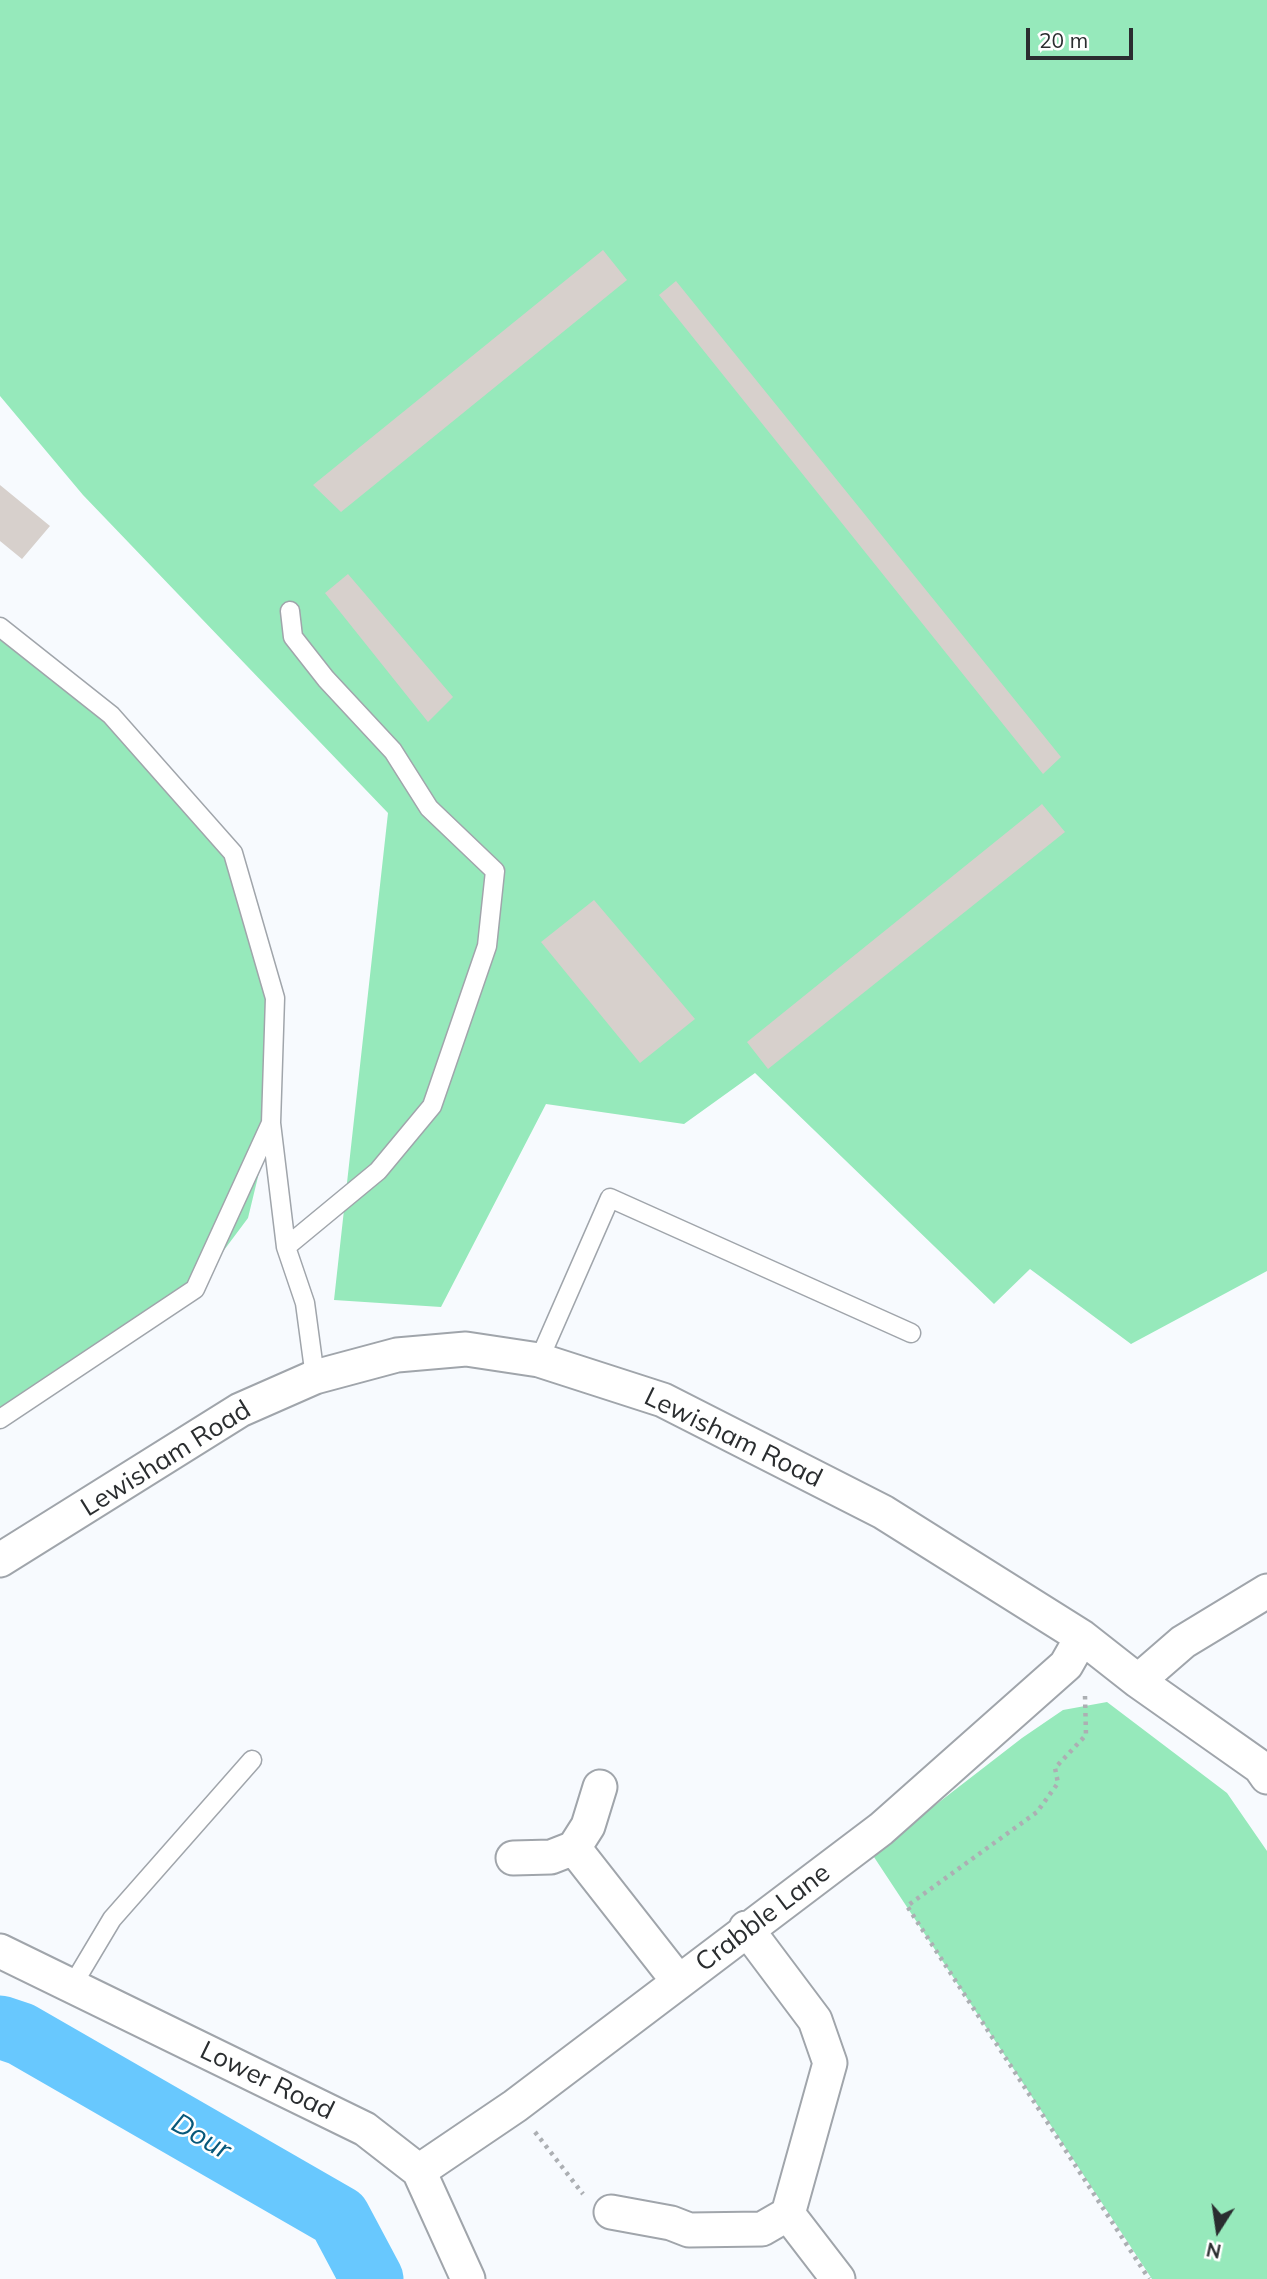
<!DOCTYPE html>
<html>
<head>
<meta charset="utf-8">
<style>
	body { margin:0 }
	#map { position:relative; width:1267px; height:2279px; overflow:hidden; background:#f7fafe; font-family:Mulish,sans-serif }
	canvas { display:block }
	.north { position:absolute; left:1183px; top:2195px; width:70px; height:70px; -webkit-text-stroke:5px #fff; paint-order:stroke; rotate:192deg; font-size:19px; font-weight:700; line-height:28px; text-align:center; color:#2a2d2f }
	.north::after { content:''; display:block; margin:auto; width:24px; height:32px; background:#2a2d2f; clip-path:polygon(50% 0,100% 100%,50% 72%,0 100%) }
	.scale { position:absolute; left:1026px; top:28px; width:107px; height:32px; box-sizing:border-box; border:4px solid #2a2d2f; border-top:0; padding-left:9px; font-size:21px; line-height:24px; white-space:nowrap; color:#2a2d2f; -webkit-text-stroke:5px #fff; paint-order:stroke }
</style>
</head>
<body>
<div id="map">
<canvas width="1267" height="2279"></canvas>
<div class="north">N</div>
<div class="scale">20 m</div>
</div>
<script>
const ctx = document.querySelector('canvas').getContext('2d');
ctx.lineJoin = 'round';
function fillPath(path, color) { ctx.fillStyle = color; ctx.fill(path, 'evenodd'); }
const shape = rows => new Path2D(rows.map(r => 'M' + r).join(''));
function strokePath(path, color, width, dash) { ctx.strokeStyle = color; ctx.lineWidth = width; ctx.lineCap = dash ? 'butt' : 'round'; ctx.setLineDash(dash || []); ctx.stroke(path); }
function label(font, color, halo, rows, align = 'center') {
  ctx.font = font + ' Mulish,sans-serif'; ctx.lineWidth = 5; ctx.setLineDash([]); ctx.textBaseline = 'middle'; ctx.strokeStyle = halo; ctx.fillStyle = color; for (const [text, x, y, turn = 0] of rows) {
    ctx.save(); ctx.translate(x, y); ctx.rotate((+turn || 0) * Math.PI / 180); ctx.textAlign = isNaN(turn) ? turn : align; if (halo) ctx.strokeText(text, 0, 0); ctx.fillText(text, 0, 0); ctx.restore();
  }
}
const green = shape([
	[0,0,1267,0,1267,1271,1131,1344,1030,1269,994,1304,755,1073,684,1124,546,1104,441,1307,334,1300,388,813,83,495,0,396],
	[0,627,111,715,233,853,275,998,271,1123,248,1218,195,1289,0,1419],
	[1107,1702,1227,1793,1267,1851,1267,2279,1152,2279,872,1854,1022,1738,1063,1710]
]);
const river = shape([
	[0,2027,21,2034,339,2217,372,2279]
]);
const building = shape([
	[603,250,627,280,341,512,313,485],
	[676,281,1061,757,1043,774,659,295],
	[0,485,50,526,22,559,0,541],
	[348,574,453,697,428,722,325,593],
	[1042,804,1065,832,768,1069,747,1042],
	[594,900,695,1019,640,1063,541,942]
]);
const path = shape([
	[1085,1696,1086,1735,1055,1768,1058,1783,1037,1812,907,1906,1149,2279],
	[535,2132,583,2194]
]);
const service = shape([
	[290,611,293,637,326,679,393,751,429,808,495,871,487,946,432,1106,378,1171,286,1247,305,1303,315,1377],
	[0,627,111,715,233,853,275,998,271,1123,195,1289,0,1419],
	[271,1123,286,1247],
	[539,1360,610,1198,911,1333],
	[72,1986,112,1919,252,1760]
]);
const minor = shape([
	[0,1560,240,1410,315,1377,397,1355,466,1349,539,1360,663,1400,883,1512,1082,1637,1138,1681,1260,1767,1267,1777],
	[1138,1681,1183,1642,1267,1591],
	[574,1848,679,1982],
	[513,1858,551,1857,574,1848,588,1826,600,1787],
	[0,1951,365,2129,419,2171,468,2279],
	[419,2171,515,2106,881,1829,1066,1665,1082,1637],
	[611,2212,671,2223,689,2230,762,2229,788,2214,830,2063,815,2020,746,1928],
	[788,2214,838,2279]
]);
const streetNames = [
	["Lewisham Road",733,1438,26],
	["Lewisham Road",166,1459,-32],
	["Crabble Lane",763,1918,-37],
	["Lower Road",267,2081,26]
];
const waterNames = [
	["Dour",201,2137,30]
];
fillPath(green, '#96e9bb');
strokePath(river, '#68c8fe', 63);
fillPath(building, '#d7d0cc');
strokePath(service, '#a0a5ab', 21);
strokePath(minor, '#a0a5ab', 37);
strokePath(path, '#acafb3', 4.5, [3.5, 5]);
strokePath(service, '#fff', 18);
strokePath(minor, '#fff', 33);
label('26px', '#2a2d2f', '#fff', streetNames);
label('italic 28px', '#07587a', '#fff', waterNames);
</script>
</body>
</html>
